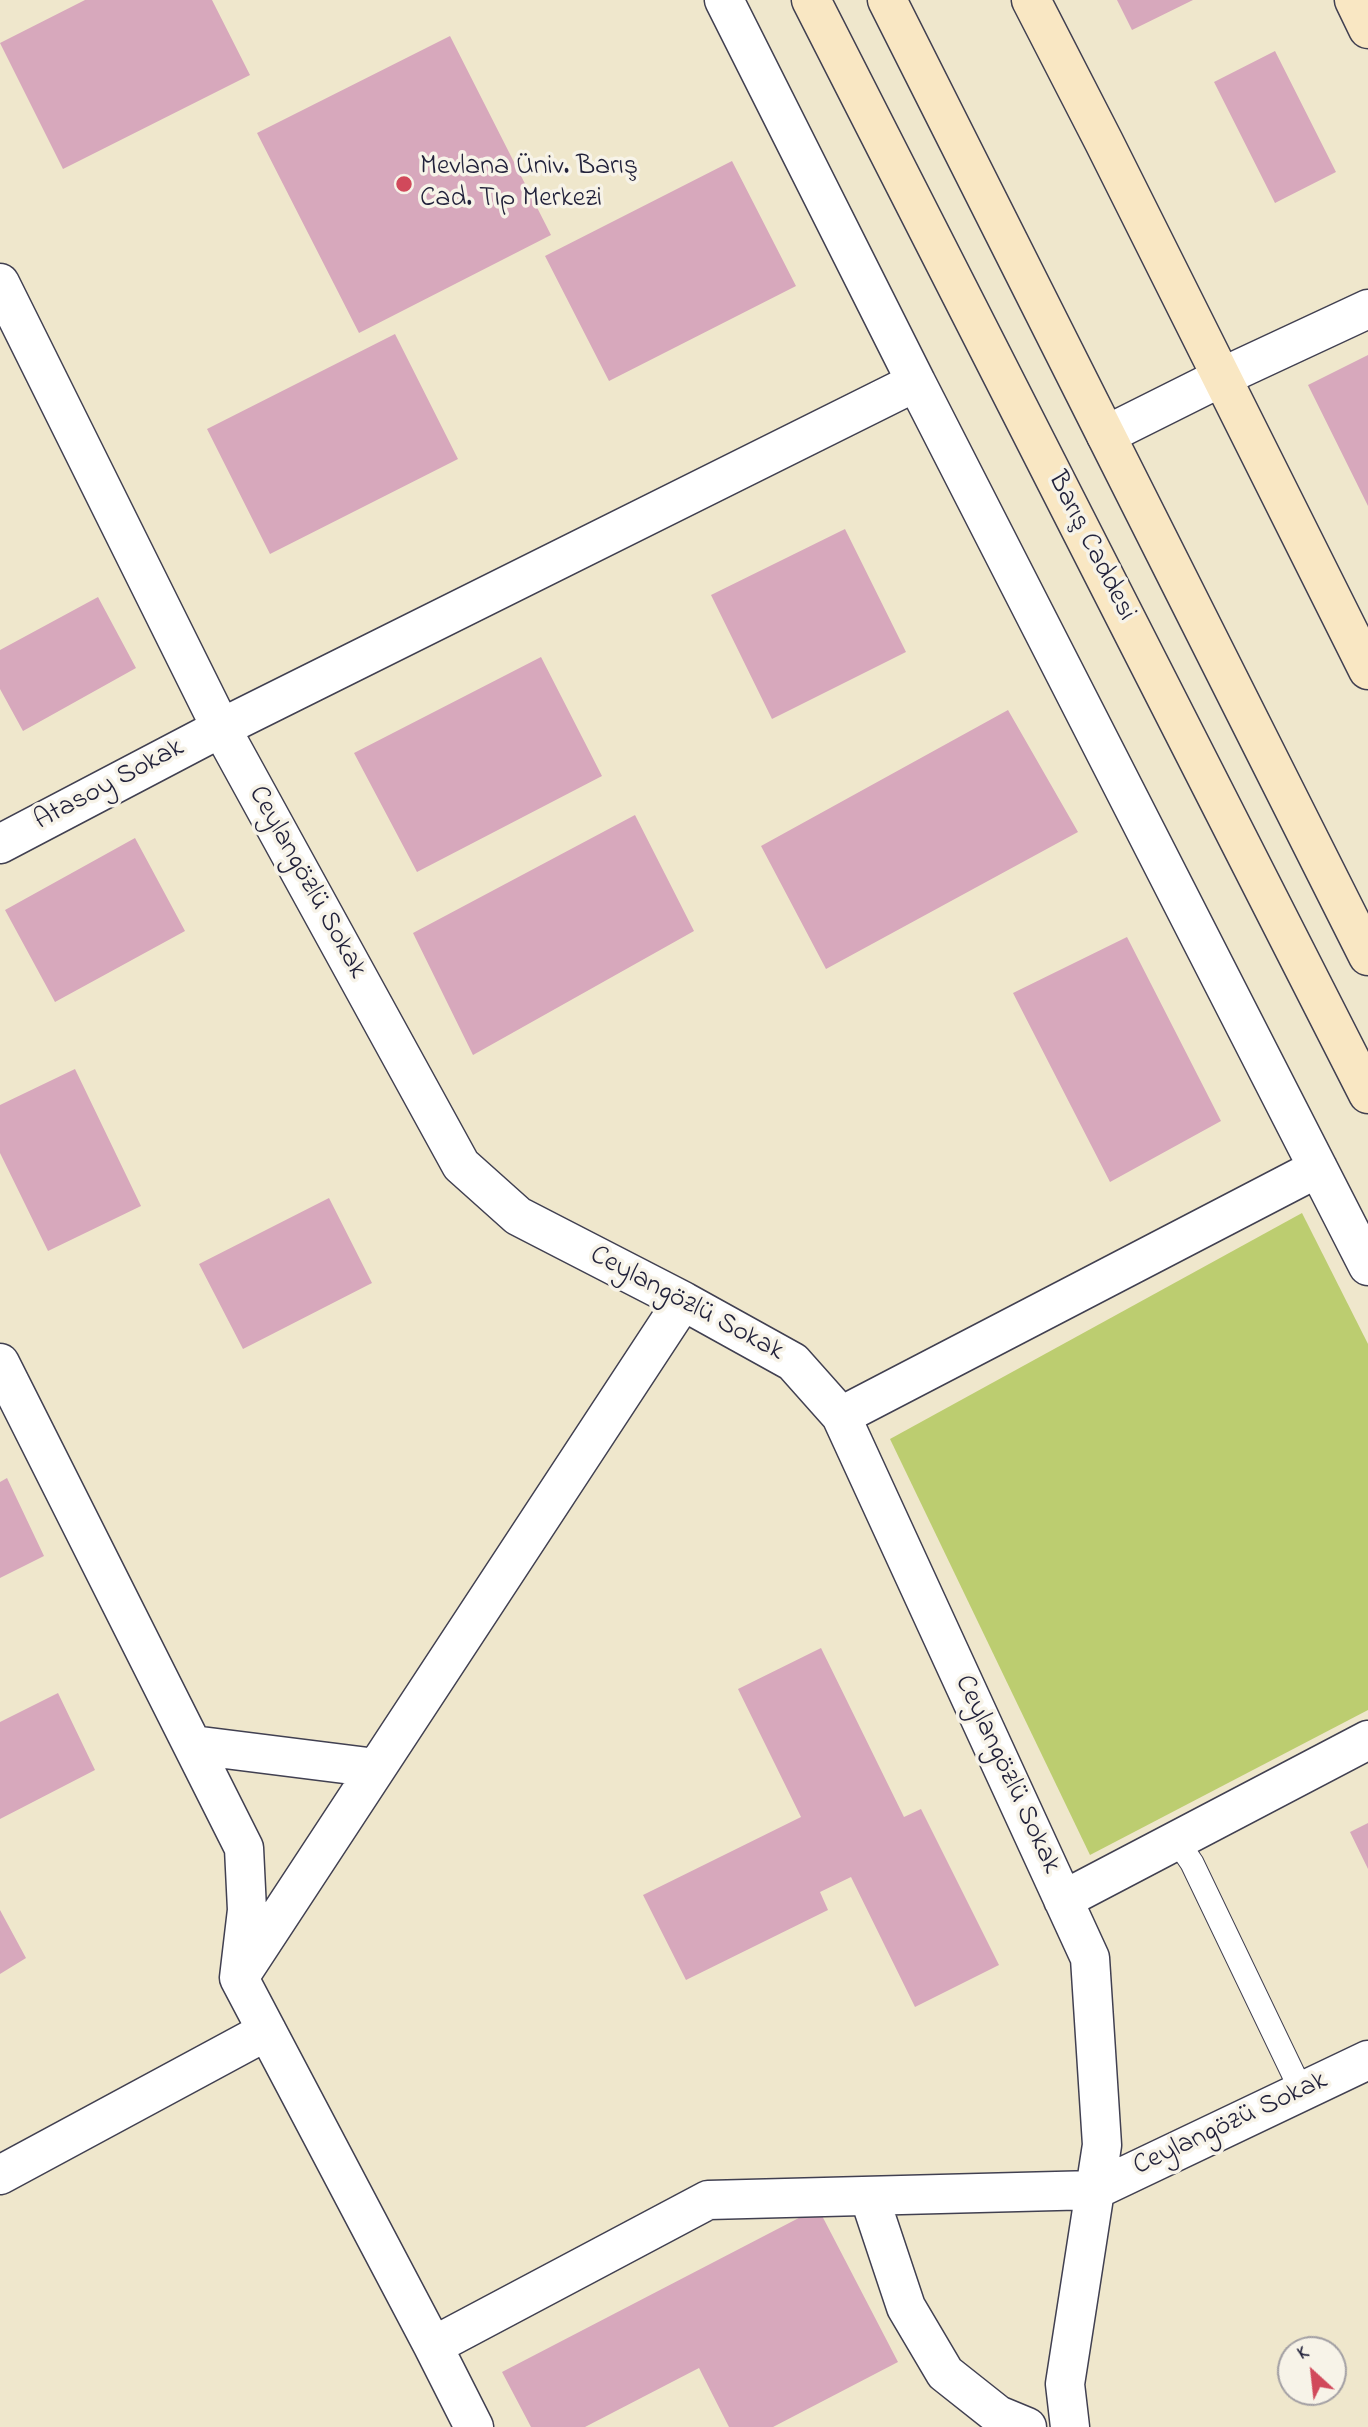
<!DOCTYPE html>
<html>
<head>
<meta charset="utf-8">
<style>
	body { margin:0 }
	#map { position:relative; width:1368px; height:2427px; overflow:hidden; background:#efe7cc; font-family:"Indie Flower",sans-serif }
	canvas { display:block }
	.north { position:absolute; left:1277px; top:2336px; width:70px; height:70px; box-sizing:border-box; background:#f7f3e8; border:2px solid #a29fa3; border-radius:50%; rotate:333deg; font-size:19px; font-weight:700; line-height:28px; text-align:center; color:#22223b }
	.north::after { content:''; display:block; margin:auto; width:24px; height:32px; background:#d1495b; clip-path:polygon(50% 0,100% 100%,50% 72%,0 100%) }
</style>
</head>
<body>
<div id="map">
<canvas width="1368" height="2427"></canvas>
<div class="north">K</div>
</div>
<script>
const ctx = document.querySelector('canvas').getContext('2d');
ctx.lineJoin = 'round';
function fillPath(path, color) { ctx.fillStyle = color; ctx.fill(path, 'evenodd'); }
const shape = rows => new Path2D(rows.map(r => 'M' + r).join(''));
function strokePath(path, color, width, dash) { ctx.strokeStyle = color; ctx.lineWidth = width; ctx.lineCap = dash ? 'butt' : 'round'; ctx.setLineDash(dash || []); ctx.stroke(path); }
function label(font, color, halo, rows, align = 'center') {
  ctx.font = font + ' "Indie Flower",sans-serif'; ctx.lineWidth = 7; ctx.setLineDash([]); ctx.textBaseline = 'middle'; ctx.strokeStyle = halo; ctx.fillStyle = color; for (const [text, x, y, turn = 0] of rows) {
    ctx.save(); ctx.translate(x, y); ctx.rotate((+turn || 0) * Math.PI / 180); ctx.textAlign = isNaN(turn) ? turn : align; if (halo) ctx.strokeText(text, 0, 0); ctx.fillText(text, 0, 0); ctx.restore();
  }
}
const green = shape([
	[1302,1213,1368,1344,1368,1710,1090,1855,890,1439]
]);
const building = shape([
	[85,0,212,0,250,75,63,169,0,43],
	[1117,0,1193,0,1132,30],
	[450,36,551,235,359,333,257,133],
	[1275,51,1336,172,1275,203,1214,82],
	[732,161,796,286,609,381,545,256],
	[395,334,458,459,270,554,207,429],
	[1368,355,1368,506,1308,385],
	[845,529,906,652,772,719,711,595],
	[98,597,136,668,23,731,0,689,0,650],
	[541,657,602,776,417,872,354,753],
	[1008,710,1078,832,826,969,761,846],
	[635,815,694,931,473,1055,413,933],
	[135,838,185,931,55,1002,5,910],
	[1127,937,1221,1121,1110,1182,1013,993],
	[75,1069,141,1206,48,1251,0,1153,0,1105],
	[329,1198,372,1283,243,1349,199,1264],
	[7,1478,44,1556,0,1578,0,1482],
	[821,1648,904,1817,921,1809,999,1965,915,2007,851,1877,820,1892,828,1910,686,1980,643,1895,801,1817,738,1689],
	[58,1693,95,1770,0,1819,0,1722],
	[1368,1823,1368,1869,1350,1832],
	[0,1910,26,1958,0,1974],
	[818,2208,898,2362,773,2427,729,2427,699,2368,585,2427,531,2427,502,2372]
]);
const lane = shape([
	[1177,1841,1192,1863,1302,2092]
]);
const street = shape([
	[0,283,221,728,461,1165,518,1216,683,1301,793,1362,841,1416,1090,1958,1102,2145,1065,2384,1070,2427],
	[916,382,1368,1266],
	[1106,435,1222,377,1368,309],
	[0,844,221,728,916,382,724,0],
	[0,1363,244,1848,247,1910,239,1978,433,2346],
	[841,1416,1318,1168],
	[193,1745,376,1768],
	[1063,1900,1368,1740],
	[244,1970,683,1301],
	[0,2175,267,2031],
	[869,2196,906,2307,945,2373,998,2415,1027,2427],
	[474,2427,433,2346,708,2200,1095,2190,1368,2060]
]);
const secondary = shape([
	[811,0,1368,1094],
	[887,0,1368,956],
	[1031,0,1104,142,1368,670],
	[1354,0,1368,29]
]);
const markers = [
	[404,184,9,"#d1495b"]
];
const poiNames = [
	["Mevlana Üniv. Barış",420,168],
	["Cad. Tıp Merkezi",420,200]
];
const streetNames = [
	["Barış Caddesi",1090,547,63],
	["Atasoy Sokak",110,786,-28],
	["Ceylangözlü Sokak",306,883,61],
	["Ceylangözlü Sokak",686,1305,28],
	["Ceylangözlü Sokak",1006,1775,65],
	["Ceylangözü Sokak",1231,2125,-25]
];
fillPath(green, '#bccd70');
fillPath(building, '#d7a8bc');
strokePath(lane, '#414051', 25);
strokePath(street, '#414051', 41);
strokePath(secondary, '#414051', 41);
strokePath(lane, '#fff', 23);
strokePath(street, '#fff', 38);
strokePath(secondary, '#f9e7c3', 38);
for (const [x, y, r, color] of markers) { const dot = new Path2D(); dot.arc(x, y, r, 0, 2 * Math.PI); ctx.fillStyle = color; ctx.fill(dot); strokePath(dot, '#f7f3e8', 2.5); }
label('28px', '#22223b', '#f7f3e8', poiNames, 'left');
label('28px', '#22223b', '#f7f3e8', streetNames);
</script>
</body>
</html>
